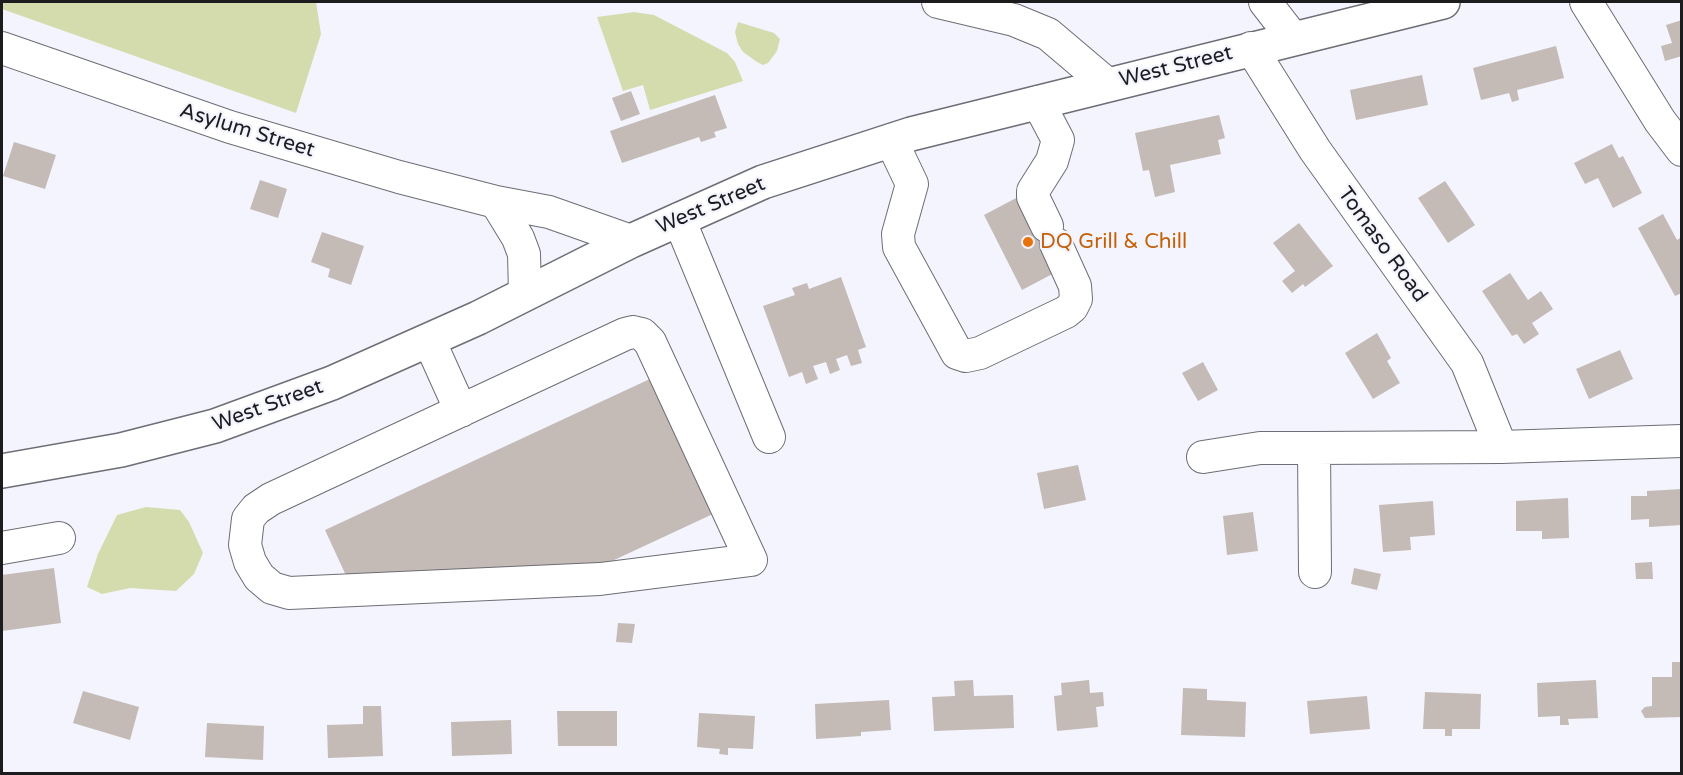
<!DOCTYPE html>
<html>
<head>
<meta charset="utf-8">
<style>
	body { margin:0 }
	#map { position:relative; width:1683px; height:775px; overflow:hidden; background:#f3f4fd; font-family:"Varela Round",sans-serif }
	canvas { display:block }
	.frame { position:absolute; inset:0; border:3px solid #1c1c1f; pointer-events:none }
</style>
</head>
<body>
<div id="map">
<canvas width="1683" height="775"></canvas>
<div class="frame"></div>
</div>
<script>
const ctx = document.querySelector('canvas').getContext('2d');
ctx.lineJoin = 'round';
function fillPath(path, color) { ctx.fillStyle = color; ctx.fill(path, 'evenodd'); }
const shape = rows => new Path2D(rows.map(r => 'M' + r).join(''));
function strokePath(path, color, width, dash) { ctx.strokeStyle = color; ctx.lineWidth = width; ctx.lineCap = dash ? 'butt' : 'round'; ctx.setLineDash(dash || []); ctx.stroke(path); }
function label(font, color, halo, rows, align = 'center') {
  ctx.font = font + ' "Varela Round",sans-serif'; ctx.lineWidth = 4.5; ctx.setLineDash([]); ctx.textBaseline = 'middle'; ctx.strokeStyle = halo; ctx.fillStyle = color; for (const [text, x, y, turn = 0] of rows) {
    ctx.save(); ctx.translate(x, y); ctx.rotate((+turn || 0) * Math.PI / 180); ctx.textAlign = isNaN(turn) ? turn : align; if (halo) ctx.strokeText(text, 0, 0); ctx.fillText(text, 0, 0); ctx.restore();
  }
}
const green = shape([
	[2,2,316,2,321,34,296,113,2,9],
	[634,12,654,15,727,53,735,62,743,81,650,110,643,85,623,91,597,17],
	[738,22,774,33,780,39,777,51,768,63,763,65,757,62,743,52,738,44,735,32],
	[146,507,180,510,189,522,203,553,194,574,176,591,130,588,102,594,87,587,98,554,117,515]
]);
const building = shape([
	[1682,20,1682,56,1665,61,1661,46,1672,43,1666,25],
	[1556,46,1564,78,1517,90,1519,100,1512,102,1509,93,1481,100,1473,68],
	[1422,75,1428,105,1356,120,1350,90],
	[631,91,640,114,621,121,612,98],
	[715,95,727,128,714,132,716,137,701,142,699,137,622,163,610,131],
	[1219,115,1225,138,1218,140,1221,154,1170,165,1175,192,1155,197,1149,170,1143,171,1135,133],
	[14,142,56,155,45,189,3,176],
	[1612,144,1619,158,1623,156,1642,193,1613,208,1598,178,1585,184,1574,163],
	[260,180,287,189,278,218,250,209],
	[1445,181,1475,225,1448,243,1418,198],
	[1020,196,1058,271,1022,290,984,215],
	[1663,214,1677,240,1682,237,1682,293,1675,296,1638,228],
	[1299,223,1333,266,1305,287,1303,284,1292,293,1282,281,1295,271,1273,243],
	[322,232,364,246,351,285,328,277,330,269,311,262],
	[1510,273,1528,300,1541,291,1553,309,1532,323,1539,334,1524,344,1517,334,1512,336,1482,291],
	[841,277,866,347,858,350,862,363,851,366,847,355,836,359,840,370,830,374,826,362,813,366,818,379,806,384,802,372,789,377,763,306,795,295,792,288,807,283,809,289],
	[1377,333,1391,358,1387,361,1400,383,1373,399,1345,353],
	[1620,350,1633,379,1589,399,1576,369],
	[1203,362,1218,390,1198,401,1182,373],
	[652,378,715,513,597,568,349,582,325,530],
	[1078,465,1086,500,1044,509,1037,473],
	[1682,489,1682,525,1649,527,1649,519,1631,520,1631,496,1647,496,1647,491],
	[1568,498,1569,538,1542,539,1542,531,1516,531,1516,501],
	[1433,501,1435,535,1410,537,1411,550,1383,552,1379,505],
	[1253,512,1258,551,1227,555,1223,516],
	[1652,562,1653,579,1636,579,1635,563],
	[54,568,61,623,2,631,2,575],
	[1354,568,1381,574,1377,590,1351,584],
	[618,623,635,624,632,643,616,642],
	[1672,662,1682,662,1682,717,1645,718,1641,711,1645,707,1652,706,1652,677,1672,677],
	[973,680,974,696,1013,695,1014,728,934,731,932,697,955,696,954,681],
	[1089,680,1090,693,1103,692,1104,706,1096,707,1098,727,1057,731,1054,696,1062,695,1061,683],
	[1596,680,1598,718,1568,719,1569,725,1560,725,1560,716,1538,717,1537,683],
	[1183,688,1207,689,1207,700,1246,702,1245,737,1181,735],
	[83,691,139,707,130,740,73,723],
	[1425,692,1481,694,1480,729,1452,729,1452,736,1445,736,1445,729,1423,729],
	[1367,696,1370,729,1310,734,1307,701],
	[889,700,891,730,861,732,861,736,816,739,815,704],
	[363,706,381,706,383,756,328,758,327,725,363,724],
	[557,711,617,711,617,746,558,746],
	[699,713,755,716,753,749,728,748,728,755,719,754,720,749,697,747],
	[511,720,512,754,452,756,451,722],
	[207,723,264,726,263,760,205,757]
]);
const minor = shape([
	[938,2,1014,20,1048,34,1107,84],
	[1265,2,1293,38],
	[1586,2,1660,121,1682,150],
	[2,48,230,127,399,177,496,202,549,212,631,241],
	[1251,48,1315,150,1467,363,1501,447],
	[1038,102,1058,140,1052,161,1033,191,1033,197,1047,226],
	[891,140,912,184,898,234,899,247,957,353,966,356,980,353,1066,312,1072,307,1076,299,1075,286,1056,244],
	[496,202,518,238,524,254,525,294],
	[679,219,769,437],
	[633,332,642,334,650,342,751,560,600,579,289,593,272,588,259,577,250,562,245,545,248,519,256,509,271,499,625,334,633,332],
	[429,340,461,411],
	[1203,457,1260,448,1314,448],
	[2,548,59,538],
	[1315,572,1314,448,1501,447,1682,441]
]);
const major = shape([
	[2,471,121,450,215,426,332,383,478,318,631,241,763,182,911,134,1443,2]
]);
const markers = [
	[1028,242,6,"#e8710a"]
];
const streetNames = [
	["West Street",1176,67,-14],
	["Asylum Street",247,131,17],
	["West Street",711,206,-23],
	["Tomaso Road",1382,245,54],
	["West Street",268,406,-20]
];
const foodNames = [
	["DQ Grill & Chill",1040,242]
];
fillPath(green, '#d4dcad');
fillPath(building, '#c4bab6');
strokePath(minor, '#6d6d75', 34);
strokePath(major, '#6d6d75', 36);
strokePath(minor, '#fff', 32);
strokePath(major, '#fff', 33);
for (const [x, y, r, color] of markers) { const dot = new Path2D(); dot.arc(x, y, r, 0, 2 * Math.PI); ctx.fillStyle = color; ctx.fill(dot); strokePath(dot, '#f3f4fd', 2); }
label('21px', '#1c1c1f', '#f3f4fd', streetNames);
label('21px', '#c56008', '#f3f4fd', foodNames, 'left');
</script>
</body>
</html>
